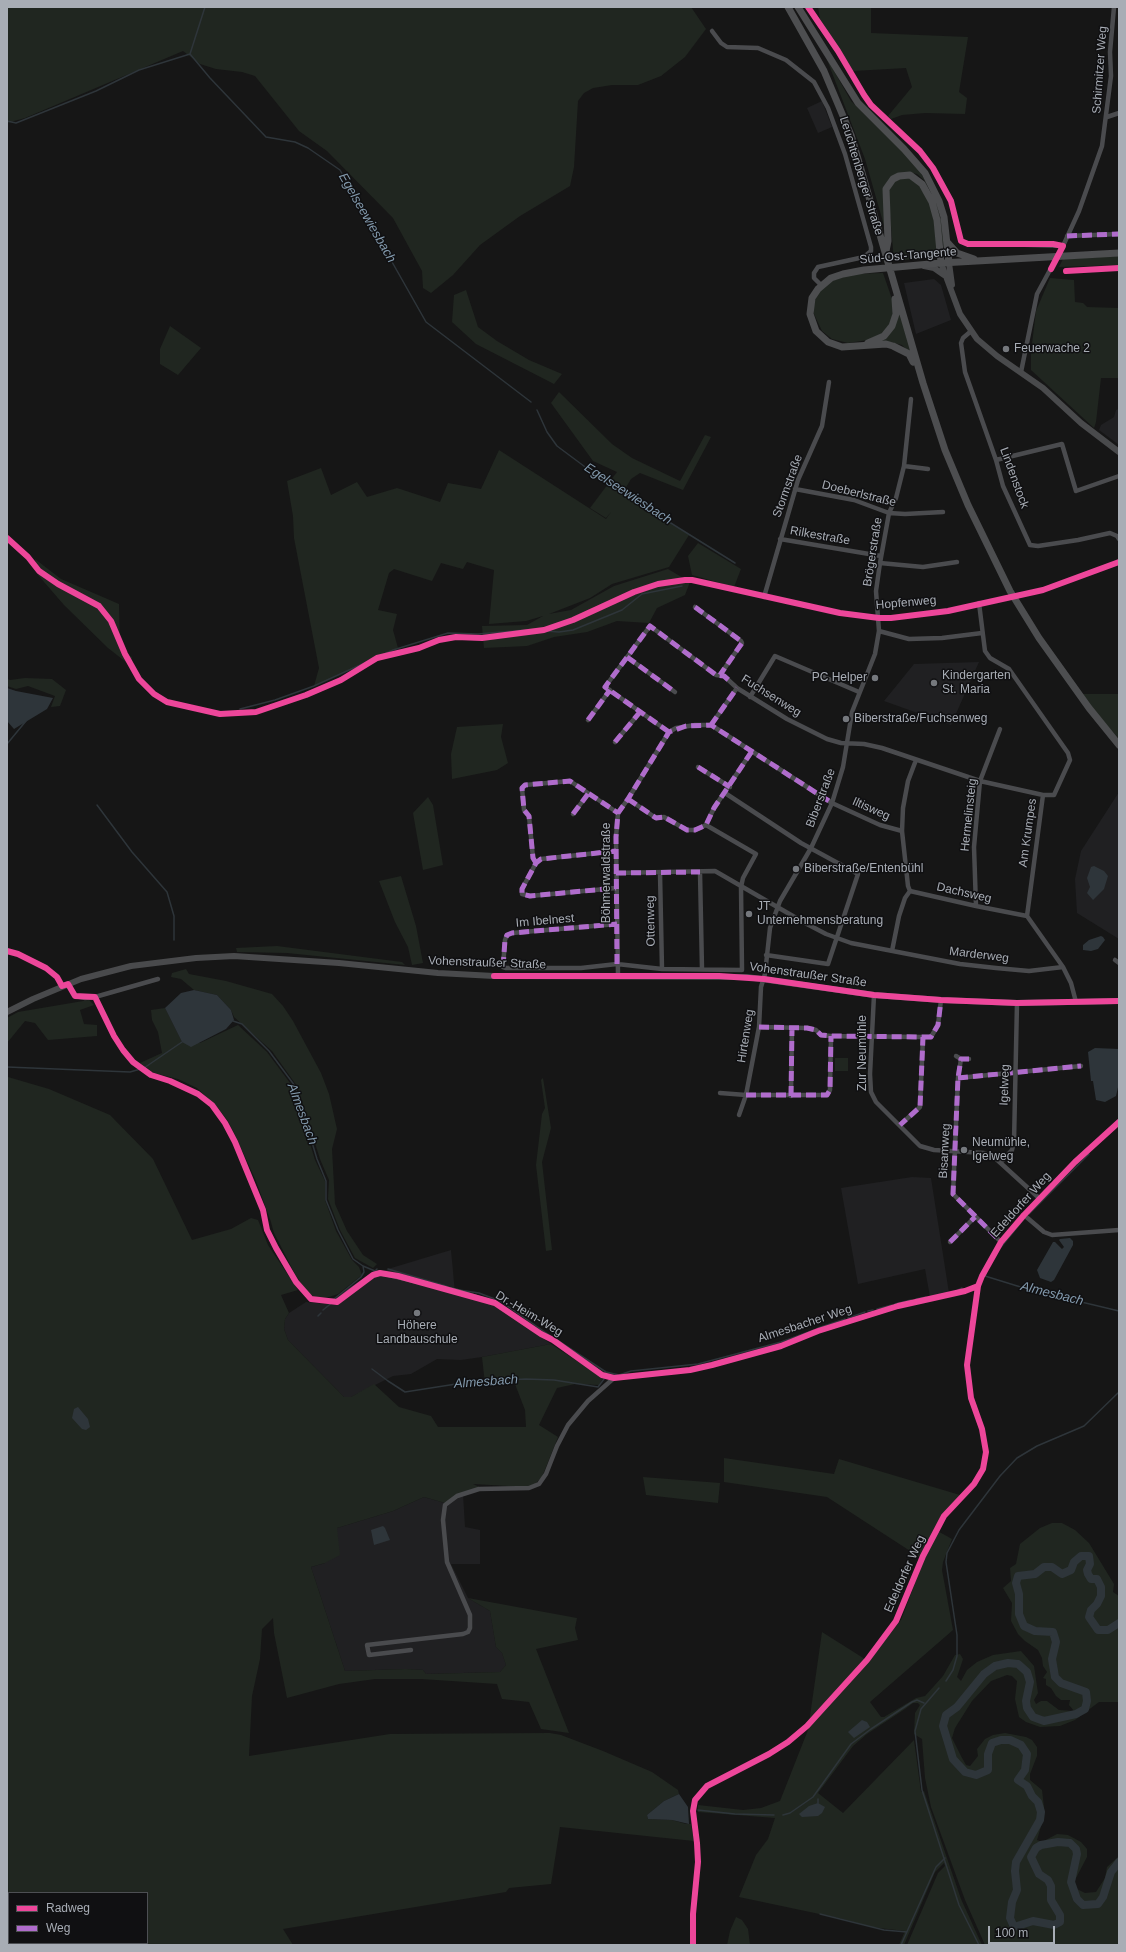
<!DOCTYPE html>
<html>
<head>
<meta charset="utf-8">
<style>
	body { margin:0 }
	#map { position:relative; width:1126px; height:1952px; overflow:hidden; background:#161616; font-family:Helvetica,sans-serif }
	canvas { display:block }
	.frame { position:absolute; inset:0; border:8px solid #a8adb5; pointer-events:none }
	.legend { position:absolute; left:8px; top:1892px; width:140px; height:52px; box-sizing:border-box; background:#101012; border:1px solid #4d4f53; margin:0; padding:5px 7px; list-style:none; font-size:12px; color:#a8adb5 }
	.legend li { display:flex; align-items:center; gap:8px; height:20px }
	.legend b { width:20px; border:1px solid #4d4f53 }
	.scale { position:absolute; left:988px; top:1926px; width:67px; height:18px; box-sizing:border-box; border:2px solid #a8adb5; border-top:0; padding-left:5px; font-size:12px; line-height:14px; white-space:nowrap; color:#a8adb5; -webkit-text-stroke:3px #101012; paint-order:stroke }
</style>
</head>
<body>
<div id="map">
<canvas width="1126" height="1952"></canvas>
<div class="frame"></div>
<ul class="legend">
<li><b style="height:5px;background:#ed469a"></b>Radweg</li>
<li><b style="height:5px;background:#b06ccc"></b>Weg</li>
</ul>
<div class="scale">100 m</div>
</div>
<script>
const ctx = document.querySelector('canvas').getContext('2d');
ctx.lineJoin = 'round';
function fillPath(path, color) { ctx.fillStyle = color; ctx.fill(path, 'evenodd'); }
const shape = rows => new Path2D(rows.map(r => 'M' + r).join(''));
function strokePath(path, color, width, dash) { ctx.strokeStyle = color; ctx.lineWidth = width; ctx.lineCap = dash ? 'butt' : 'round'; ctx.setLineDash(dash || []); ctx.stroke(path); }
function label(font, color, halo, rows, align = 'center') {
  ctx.font = font + ' Helvetica,sans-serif'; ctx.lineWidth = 3; ctx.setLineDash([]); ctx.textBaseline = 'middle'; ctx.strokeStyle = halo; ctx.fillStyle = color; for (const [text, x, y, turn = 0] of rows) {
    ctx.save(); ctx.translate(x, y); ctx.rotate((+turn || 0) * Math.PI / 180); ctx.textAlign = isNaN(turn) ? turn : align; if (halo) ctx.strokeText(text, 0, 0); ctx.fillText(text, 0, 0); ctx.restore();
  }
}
const built = shape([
	[822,101,832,127,818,133,807,108],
	[934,279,941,285,951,320,916,334,904,283],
	[1119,409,1119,445,1099,430,1101,425,1114,417,1116,410],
	[979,662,951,725,884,701,914,664],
	[1119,792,1119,939,1077,913,1075,879,1081,851],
	[912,1177,931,1178,949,1293,930,1297,925,1269,858,1284,841,1188],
	[451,1250,455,1293,497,1306,551,1344,482,1357,461,1360,437,1359,411,1374,393,1376,351,1397,344,1397,288,1340,284,1329,285,1319,289,1313,306,1302,338,1305,369,1278,388,1269],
	[463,1494,465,1527,480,1530,480,1564,451,1564,468,1598,490,1611,496,1647,502,1653,506,1665,500,1672,426,1674,423,1670,406,1669,345,1671,311,1567,325,1563,337,1528,393,1511,424,1497,445,1503]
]);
const green = shape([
	[7,7,691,7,706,29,685,57,661,76,638,85,612,85,593,88,584,93,578,101,574,167,570,186,520,216,480,245,453,275,431,293,423,288,422,271,393,218,327,151,299,131,255,76,242,72,216,69,200,64,183,51,25,118,7,123],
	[818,7,871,7,871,33,968,37,959,92,967,98,965,114,925,113,902,115,891,119,888,116,912,87,906,68,853,71,820,19],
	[826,57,851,101,916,165,934,195,942,222,945,247,943,247,934,198,924,180,917,174,909,172,888,180,887,236,865,159],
	[901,177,915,179,932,206,938,250,934,257,894,261,888,191,892,183],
	[1119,256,1119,265,1059,267,1063,259],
	[883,273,892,299,893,317,890,325,883,333,868,340,848,343,832,339,822,331,814,314,814,304,817,294,829,282,852,274],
	[1050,278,1074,280,1075,302,1083,303,1087,307,1119,308,1119,378,1101,378,1096,422,1094,428,1031,370,1031,352,1036,311],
	[466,290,478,327,497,341,529,360,562,374,554,384,476,344,452,322,454,295],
	[899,310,913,356,902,345,890,342,877,342],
	[170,326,201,348,178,375,160,364,160,349],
	[559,392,612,444,632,458,680,481,705,435,711,437,683,490,640,473,631,479,622,494,689,535,669,567,612,584,590,598,549,614,571,610,614,586,668,569,690,582,685,595,657,608,649,623,617,621,587,632,554,637,527,646,484,648,482,626,527,625,543,616,526,621,489,624,494,570,467,562,463,569,441,563,432,581,394,569,389,573,378,610,397,614,393,630,398,648,314,686,319,668,294,538,293,516,287,481,321,468,331,495,357,482,367,497,397,488,440,502,448,483,481,489,499,450,606,519,611,512,606,518,590,508,617,472,593,461,551,403],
	[698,543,741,569,734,587,692,575,688,556],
	[35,559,61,579,119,604,120,650,132,657,131,666,108,648,64,605,38,575],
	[25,678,52,679,66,690,60,706,51,707,55,696,28,686,16,689,7,686,7,679,10,680],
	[1080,694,1119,694,1119,739],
	[503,724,501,737,508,763,497,770,452,779,451,754,457,727],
	[428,797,433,805,443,865,423,870,413,813],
	[401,876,416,926,423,963,412,965,408,947,395,922,379,881],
	[277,946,402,962,405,965,287,953,237,952,236,948],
	[186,969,189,974,226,981,272,994,283,1006,293,1021,321,1073,329,1094,337,1129,332,1149,335,1204,347,1231,363,1255,377,1264,373,1268,355,1258,340,1230,328,1199,329,1180,320,1159,297,1086,272,1051,234,1017,231,1010,217,995,194,990,181,979,171,977,172,973],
	[89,1000,94,1005,80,1010,84,1024,97,1025,97,1036,48,1040,35,1023,25,1021,7,1043,7,1018,18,1012],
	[165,1008,182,1042,200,1043,238,1025,267,1052,293,1087,315,1160,325,1181,325,1200,336,1231,352,1260,359,1267,362,1275,338,1294,329,1297,319,1298,308,1294,295,1274,274,1233,271,1222,256,1181,237,1139,228,1121,218,1108,197,1088,178,1079,154,1073,140,1063,162,1053,158,1032,152,1020,151,1010],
	[835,1058,848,1058,848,1071,835,1071],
	[8,1077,49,1089,110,1115,153,1159,192,1240,231,1229,251,1218,258,1220,268,1245,298,1290,281,1295,289,1313,285,1319,284,1329,288,1340,344,1397,351,1397,374,1384,399,1407,431,1416,438,1427,526,1427,525,1410,515,1384,485,1384,482,1357,551,1344,603,1378,599,1385,575,1384,557,1388,539,1425,558,1437,542,1477,535,1484,526,1487,473,1484,486,1490,463,1494,445,1503,424,1497,393,1511,337,1528,340,1555,325,1563,311,1567,345,1671,406,1669,423,1670,426,1674,500,1672,506,1665,502,1653,496,1647,490,1611,468,1598,577,1618,575,1628,578,1640,536,1649,569,1733,541,1729,529,1702,502,1699,497,1684,421,1679,375,1679,339,1684,287,1698,274,1633,273,1618,262,1629,260,1659,252,1696,249,1756,390,1734,550,1733,561,1735,603,1751,652,1772,678,1790,679,1794,664,1801,647,1815,648,1819,672,1820,686,1824,691,1824,694,1841,560,1827,551,1884,509,1888,506,1892,283,1929,293,1945,121,1945,120,1943,147,1943,147,1893,9,1893,9,1943,56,1943,55,1945,7,1945,7,1078],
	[543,1078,551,1128,542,1162,552,1250,546,1251,536,1165,542,1114,545,1108,541,1080],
	[724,1458,834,1474,839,1459,960,1495,942,1516,934,1529,952,1539,943,1562,942,1570,953,1630,870,1702,881,1717,884,1717,916,1698,925,1696,943,1676,955,1655,960,1654,963,1659,957,1677,961,1681,967,1670,977,1662,993,1655,1021,1651,1034,1666,1038,1693,1034,1700,1036,1704,1041,1701,1047,1701,1059,1710,1074,1711,1069,1705,1070,1700,1061,1700,1056,1696,1051,1688,1046,1685,1046,1679,1043,1678,1047,1672,1043,1666,1042,1658,1038,1650,1025,1641,1018,1634,1011,1621,1012,1603,1003,1588,1011,1581,1010,1568,1016,1564,1020,1544,1040,1528,1052,1523,1062,1523,1075,1530,1089,1543,1114,1584,1113,1592,1119,1596,1119,1702,1099,1702,1075,1720,1060,1726,1040,1727,1026,1722,1019,1717,1015,1699,1017,1681,1012,1676,1007,1675,991,1681,972,1701,955,1728,952,1738,961,1756,966,1765,970,1766,978,1756,977,1749,985,1739,993,1735,1005,1733,1026,1737,1032,1740,1037,1747,1037,1756,1030,1774,1030,1780,1042,1790,1044,1807,1044,1816,1037,1840,1042,1842,1057,1834,1068,1835,1081,1842,1087,1849,1087,1857,1075,1880,1075,1888,1085,1893,1096,1892,1105,1878,1107,1867,1119,1856,1119,1945,985,1945,965,1900,931,1807,925,1778,922,1739,914,1734,915,1713,920,1705,918,1703,913,1703,905,1709,867,1734,853,1746,818,1793,843,1813,914,1740,921,1792,924,1791,961,1899,982,1945,907,1945,938,1873,945,1866,944,1863,935,1872,904,1945,899,1945,905,1931,870,1927,843,1919,739,1897,756,1855,768,1839,775,1818,698,1812,698,1805,743,1810,761,1808,780,1801,808,1730,822,1632,868,1661,901,1620,924,1560,827,1497,724,1482],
	[643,1477,720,1483,718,1503,646,1495],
	[736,1917,742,1920,748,1929,750,1945,727,1945,730,1931]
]);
const water = shape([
	[7,688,16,691,53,698,47,709,14,729,7,721],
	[1094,866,1104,871,1108,876,1104,889,1093,900,1087,893,1090,887,1087,878,1091,867],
	[1101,936,1103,937,1105,940,1098,949,1091,951,1083,950,1083,945,1089,940],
	[194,990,217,995,231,1010,234,1020,226,1029,191,1047,182,1042,165,1008,181,993],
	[1095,1048,1119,1049,1119,1083,1116,1096,1105,1102,1096,1100,1093,1081,1091,1081,1088,1052],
	[1070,1238,1073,1241,1073,1245,1054,1280,1051,1282,1040,1278,1037,1270,1053,1242,1055,1242,1062,1249,1064,1247,1059,1240,1060,1239],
	[78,1407,88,1419,90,1427,86,1430,82,1429,72,1418,74,1409],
	[383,1526,385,1528,390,1540,374,1545,371,1530],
	[862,1720,867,1722,870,1727,854,1738,848,1732],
	[679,1794,688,1807,689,1824,672,1820,648,1819,647,1815,664,1801],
	[818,1803,825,1807,822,1813,818,1816,802,1817,799,1814,809,1806]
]);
const stream = shape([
	[205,7,190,54,210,78,266,137,295,142,308,148,340,170,426,322,531,402],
	[7,121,16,123,96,91,139,70,190,54],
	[537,410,547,432,557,446,608,484,735,563],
	[546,631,559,632,573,630,622,610,642,594,682,586],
	[240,709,275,700,314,686,393,650,448,633,478,634,537,629],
	[7,744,26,721],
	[97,805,132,852,167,892,174,916,174,940],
	[233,1021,242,1024,269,1051,295,1086,317,1159,326,1181,326,1200,338,1230,353,1259,363,1266,375,1271,377,1269],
	[7,1067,130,1072,144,1068,182,1042],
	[1029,1214,1089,1154],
	[1001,1247,1024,1219],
	[388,1269,446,1286],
	[987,1271,985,1276,1027,1289,1119,1311],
	[459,1290,479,1293,500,1301,552,1337],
	[958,1290,962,1288],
	[916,1299,926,1297],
	[326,1300,334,1299,361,1277,364,1272,363,1266],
	[895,1304,911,1300],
	[877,1309,892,1305],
	[323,1310,349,1289,374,1272],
	[868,1311,873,1310],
	[318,1316,321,1313],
	[848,1318,865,1312],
	[818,1328,845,1319],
	[557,1340,606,1372,619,1375,631,1371,698,1364,781,1342,814,1330],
	[372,1369,388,1381,405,1392,469,1382,526,1379,554,1380,598,1387,604,1379],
	[946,1681,953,1670,957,1656,957,1635,946,1562,947,1553,959,1530,1000,1476,1017,1458,1037,1446,1084,1426,1119,1392],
	[939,1688,921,1709,915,1731,922,1790,959,1905,979,1945],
	[818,1803,818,1799],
	[698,1810,735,1814,774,1815],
	[783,1815,790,1813,813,1797,851,1744,871,1729,912,1702,917,1700,924,1703],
	[820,1914,884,1930,907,1932],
	[901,1945,936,1867,945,1858]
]);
const river = shape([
	[1119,1623,1108,1630,1098,1630,1089,1617,1091,1610,1097,1604,1101,1596,1101,1587,1097,1579,1091,1579,1088,1574,1087,1570,1090,1564,1089,1556,1081,1556,1074,1562,1071,1570,1062,1574,1052,1567,1044,1567,1035,1574,1018,1576,1016,1583,1019,1594,1019,1614,1024,1626,1035,1631,1053,1632,1056,1642,1052,1659,1055,1677,1061,1683,1086,1692,1087,1701,1085,1709,1076,1714,1044,1721,1033,1717,1027,1708,1026,1701,1030,1682,1027,1672,1018,1664,1008,1663,995,1666,984,1674,957,1707,946,1715,943,1726,953,1759,965,1772,976,1775,988,1770,988,1754,992,1743,1001,1740,1010,1740,1021,1745,1027,1754,1025,1770,1018,1780,1027,1786,1032,1796,1038,1802,1041,1812,1040,1820,1016,1862,1015,1871,1017,1890,1012,1902,1010,1918,1014,1927,1033,1921,1054,1925,1060,1922,1060,1915,1051,1900,1051,1886,1048,1880,1039,1874,1031,1857,1036,1848,1041,1845,1058,1842,1070,1843,1076,1849,1077,1854,1071,1882,1077,1899,1083,1905,1098,1904,1103,1897,1111,1872,1119,1862]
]);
const street = shape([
	[712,31,721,43,727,47,758,48,786,60,814,82,828,108,845,154,871,247,871,251,864,257,818,267,814,273,814,278,821,285],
	[1107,117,1119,113],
	[1067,236,1119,234],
	[1001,244,1063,246],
	[970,332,963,338,961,343,965,372,996,460,1003,486,1030,545,1038,546,1078,540,1110,533,1117,536,1119,539],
	[1021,372,1037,294,1063,246,1079,211,1102,146,1111,76,1110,52,1114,7],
	[996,460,1062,444,1076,491,1119,476],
	[904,466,928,469],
	[795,489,854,500,889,513,905,514,943,512],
	[780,539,881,556],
	[880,563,923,567,957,562],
	[692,580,840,613,879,618,891,618,948,611,1043,590,1119,562],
	[764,597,798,480,822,426,829,382],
	[695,607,741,641,742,643,720,675],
	[879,631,909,639,942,638,982,633],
	[627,657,675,692],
	[750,697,775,656,859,692],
	[588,720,610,690],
	[711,725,737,688],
	[669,732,605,687,650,626,716,675,724,676,737,688,787,719,827,739,841,743,864,744,882,748,980,781,1043,795,1054,795,1070,760,1068,753,1009,669,990,658,985,651,979,603],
	[615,742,640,712],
	[916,760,908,781,903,808,902,831,908,886,910,891,976,906,1027,916],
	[698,767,730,787],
	[725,793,801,843,858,874,828,964,766,955],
	[1043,795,1027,916,1063,967,1071,983,1076,1002],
	[628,799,656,818,664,817,687,830,695,830,706,825,714,808,752,751],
	[573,814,588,794],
	[616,851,541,859,536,863,522,889,522,894,530,896,616,888],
	[536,863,533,858,529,816,524,810,522,788,525,785,570,781,618,813],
	[700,872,702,969],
	[616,873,715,871,805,923,826,934,851,943,960,964,996,968,1029,971,1063,967],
	[660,873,662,969],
	[976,906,974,847,980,781,1000,729],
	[617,924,512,933,507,935,505,940,503,967,506,968,581,968,617,964,662,969,742,970,741,887,743,878,756,854,706,825],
	[7,951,18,954,46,968,57,977,62,986],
	[892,951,899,916,905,898,910,891],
	[1115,960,1119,963],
	[618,975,616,837,618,813,628,799,669,732,676,728,695,725,711,725,832,803,880,825,902,831],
	[68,984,75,996,85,998,95,997,158,979],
	[874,995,870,1074,871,1092,876,1102,920,1146,934,1150,984,1153,994,1157,1040,1199],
	[95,997,114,1036],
	[759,1027,807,1028,816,1030,821,1035,831,1036,923,1037,920,1107,900,1125],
	[923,1037,931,1037,938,1025,941,1000],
	[956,1056,961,1059],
	[969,1059,961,1059,958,1078,953,1194,1001,1242],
	[958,1078,1081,1066],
	[720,1093,746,1095,827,1095,830,1090,831,1036],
	[791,1096,792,1028],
	[739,1115,746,1095,759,1027,761,987,765,974,770,928,780,901,811,848,832,803,843,767,852,712,875,654,879,631,876,591,880,563,889,513,896,498,904,466,911,399],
	[1001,1162,1012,1150,1014,1142,1017,1003],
	[1024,1215,1044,1232,1052,1235,1119,1230],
	[950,1242,975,1217],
	[380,1273,457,1291,495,1303,541,1334,553,1340,602,1375,614,1378,690,1370,712,1365,781,1346,818,1331,898,1306,965,1291,978,1286],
	[411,1650,369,1655,367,1645,463,1634,468,1632,470,1628,470,1615,447,1562,443,1520,445,1505,457,1496,479,1489,529,1488,539,1484,546,1474,557,1446,568,1425,588,1401,614,1378],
	[693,1945,693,1914,698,1862,697,1843,693,1811,695,1800,707,1786,769,1754,788,1742,807,1726,867,1660,896,1621,923,1556,944,1516,974,1484,983,1469,986,1452,982,1429,971,1398,967,1365,978,1286,982,1276,1001,1242,1024,1215,1075,1162,1119,1122]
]);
const secondary = shape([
	[941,263,960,314,977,339,997,356,1043,388,1081,423,1119,452],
	[949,263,952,285],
	[924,266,934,268,944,275],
	[7,1012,33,999,81,979,131,966,196,958,234,956,339,963,438,973,494,976,747,977,874,995,941,1000,1017,1003,1119,1001]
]);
const primary = shape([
	[788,7,824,71,851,135,923,383,945,450,968,505,1010,591,1039,638,1089,708,1119,745],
	[798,7,858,103,904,149,925,173,939,201,944,217,949,263],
	[948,243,957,253,974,259],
	[886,251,888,241,886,189,893,179,899,176,910,175,922,184,932,202,937,220,941,263],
	[868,343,884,336,892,326,896,314,895,299],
	[913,362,909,354,893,346,886,344,842,347,828,342,816,331,810,314,812,298,818,289,831,278,843,274,864,270,941,263,1119,253]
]);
const quiet = shape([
	[1067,236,1119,234],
	[695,607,741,641,742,643,720,675],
	[627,657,675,692],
	[588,720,610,690],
	[711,725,737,688],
	[669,732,605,687,650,626,716,675,724,676,732,683],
	[615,742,640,712],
	[698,767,730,787],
	[628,799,656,818,664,817,687,830,695,830,706,825,714,808,752,751],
	[573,814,588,794],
	[616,851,541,859,536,863,522,889,522,894,530,896,616,888],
	[536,863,533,858,529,816,524,810,522,788,525,785,570,781,618,813],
	[616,873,700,872],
	[617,964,616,837,618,813,628,799,669,732,686,726,711,725,832,803],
	[503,967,505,940,507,935,512,933,617,924],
	[759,1027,807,1028,816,1030,821,1035,831,1036,923,1037,920,1107,900,1125],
	[923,1037,931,1037,938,1025,941,1000],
	[969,1059,961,1059,958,1078,953,1194,1001,1242],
	[958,1078,1081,1066],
	[746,1095,827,1095,830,1090,831,1036],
	[791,1096,792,1028],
	[950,1242,975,1217]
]);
const cycleway = shape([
	[808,7,838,51,864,95,871,105,920,151,933,168,951,201,961,241,968,244,1053,244,1063,246,1051,269],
	[1066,271,1119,268],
	[7,538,28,557,39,571,58,584,99,606,111,621,125,654,139,679,154,694,167,702,220,714,256,712,306,695,341,680,377,658,419,648,439,640,456,637,482,638,544,630,573,620,634,592,658,584,685,580,692,580,840,613,879,618,891,618,948,611,1043,590,1119,562],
	[7,951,18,954,46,968,57,977,62,986,68,984,75,996,95,997,114,1036,123,1050,133,1062,151,1075,170,1081,198,1094,212,1105,225,1123,235,1142,263,1210,267,1230,276,1248,296,1282,311,1299,337,1302,373,1275,380,1273,398,1276,495,1303,541,1334,553,1340,602,1375,614,1378,690,1370,712,1365,781,1346,818,1331,898,1306,965,1291,978,1286],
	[494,976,719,976,764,979,874,995,941,1000,1017,1003,1119,1001],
	[693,1945,693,1914,698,1862,697,1843,693,1811,695,1800,707,1786,769,1754,788,1742,807,1726,867,1660,896,1621,923,1556,944,1516,974,1484,983,1469,986,1452,982,1429,971,1398,967,1365,978,1286,982,1276,1001,1242,1024,1215,1075,1162,1119,1122]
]);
const markers = [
	[1006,349,4,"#75787d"],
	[875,678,4,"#75787d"],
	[934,683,4,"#75787d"],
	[846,719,4,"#75787d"],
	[796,869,4,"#75787d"],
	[749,914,4,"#75787d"],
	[964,1150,4,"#75787d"],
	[417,1313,4,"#75787d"]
];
const streetNames = [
	["Schirmitzer Weg",1100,70,-86],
	["Leuchtenberger Straße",861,176,73],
	["Süd-Ost-Tangente",908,256,-5],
	["Lindenstock",1014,478,70],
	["Stormstraße",788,486,-70],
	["Doeberlstraße",859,494,14],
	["Rilkestraße",820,536,10],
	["Brögerstraße",873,552,-81],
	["Hopfenweg",906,603,-5],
	["Fuchsenweg",771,696,32],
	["Biberstraße",821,798,-69],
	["Iltisweg",871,809,24],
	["Hermelinsteig",969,815,-84],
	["Am Krumpes",1028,833,-82],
	["Böhmerwaldstraße",607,873,-90],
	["Dachsweg",964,893,13],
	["Im Ibelnest",545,921,-5],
	["Ottenweg",651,921,-91],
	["Marderweg",979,955,7],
	["Vohenstraußer Straße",487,963,2],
	["Vohenstraußer Straße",808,975,8],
	["Hirtenweg",746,1036,-81],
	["Zur Neumühle",863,1053,-90],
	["Igelweg",1005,1085,-88],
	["Bisamweg",945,1151,-87],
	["Edeldorfer Weg",1021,1205,-48],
	["Dr.-Heim-Weg",529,1314,31],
	["Almesbacher Weg",805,1324,-18],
	["Edeldorfer Weg",905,1574,-66]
];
const poiNames = [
	["Feuerwache 2",1014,349],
	["Kindergarten",942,676],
	["St. Maria",942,690],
	["PC Helper",867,678,"right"],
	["Biberstraße/Fuchsenweg",854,719],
	["Biberstraße/Entenbühl",804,869],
	["JT",757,907],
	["Unternehmensberatung",757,921],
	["Neumühle,",972,1143],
	["Igelweg",972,1157],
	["Höhere",417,1326,"center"],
	["Landbauschule",417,1340,"center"]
];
const waterNames = [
	["Egelseewiesbach",367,218,60],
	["Egelseewiesbach",628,494,33],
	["Almesbach",302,1114,70],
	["Almesbach",1052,1294,14],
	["Almesbach",486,1382,-4]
];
fillPath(built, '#202022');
fillPath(green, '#202620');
fillPath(water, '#2e353a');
strokePath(stream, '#2e353a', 1.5);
strokePath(river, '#2e353a', 8);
strokePath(street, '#4a4b4e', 4.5);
strokePath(secondary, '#494a4c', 6);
strokePath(primary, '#4d4e50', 7);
strokePath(quiet, '#b06ccc', 5, [10, 5]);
strokePath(cycleway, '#ed469a', 6);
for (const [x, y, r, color] of markers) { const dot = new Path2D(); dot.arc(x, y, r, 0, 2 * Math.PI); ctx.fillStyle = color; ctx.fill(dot); strokePath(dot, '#101012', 1.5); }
label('12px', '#a8adb5', '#101012', streetNames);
label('12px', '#a8adb5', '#101012', poiNames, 'left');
label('italic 13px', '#839aad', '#101012', waterNames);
</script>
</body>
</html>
